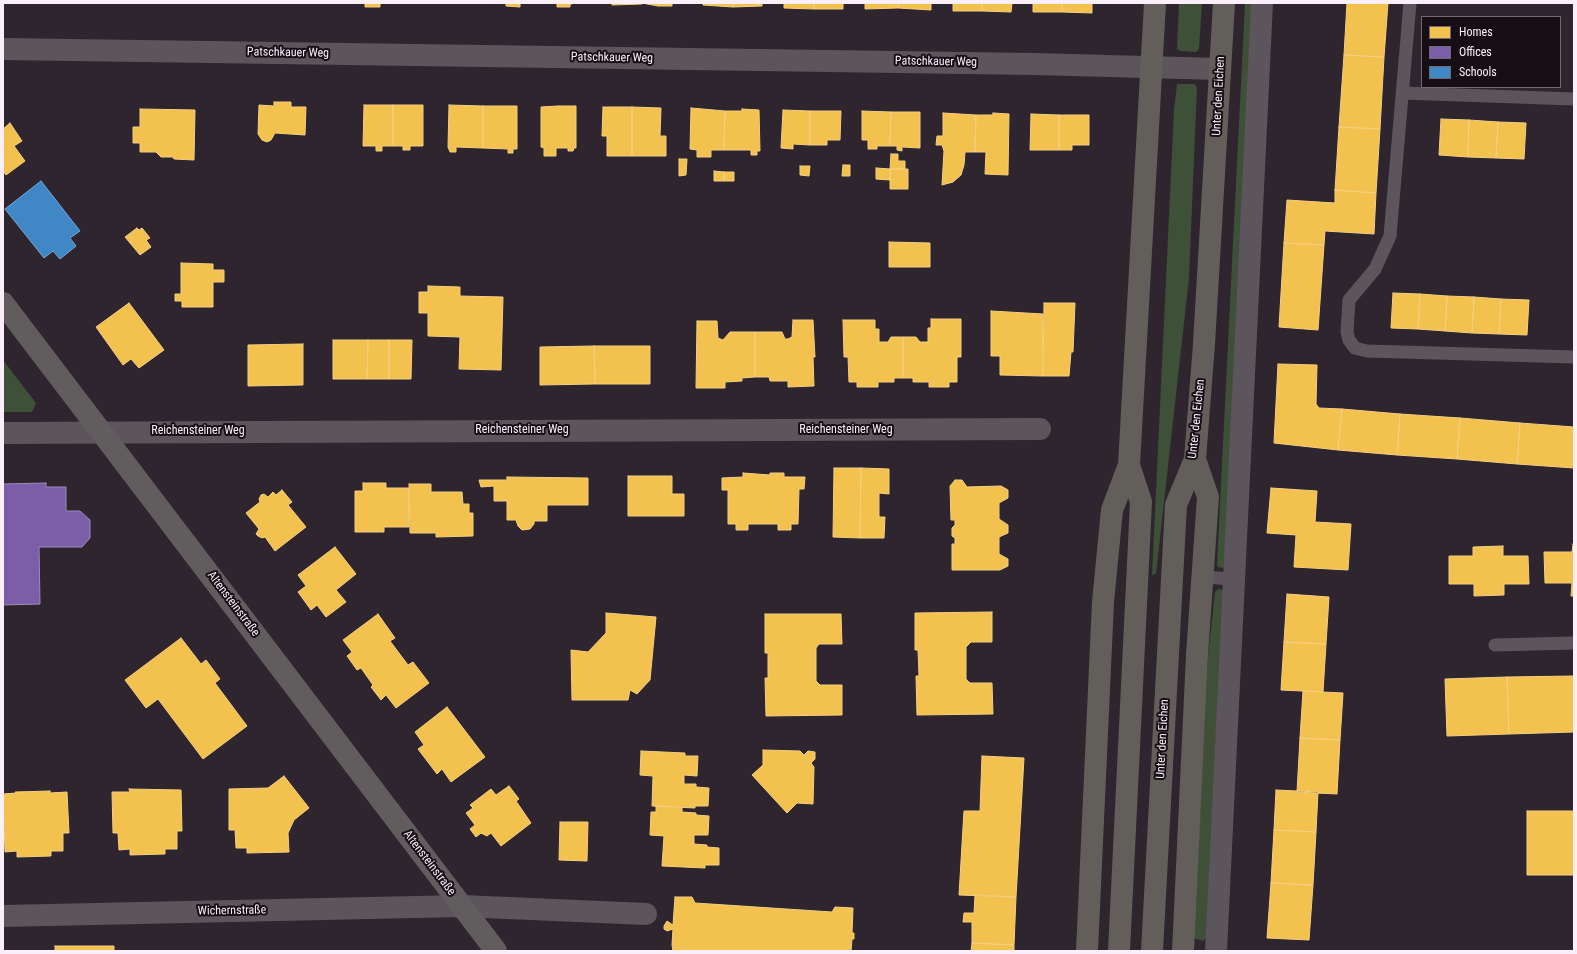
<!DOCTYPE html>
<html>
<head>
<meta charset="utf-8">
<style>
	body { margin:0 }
	#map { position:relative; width:1577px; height:954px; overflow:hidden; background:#2e252e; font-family:"Roboto Condensed",sans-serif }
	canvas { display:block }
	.frame { position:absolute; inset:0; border:4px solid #fbeffa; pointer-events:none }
	.legend { position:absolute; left:1421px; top:16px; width:140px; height:72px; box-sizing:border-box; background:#150e15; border:1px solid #716871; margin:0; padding:5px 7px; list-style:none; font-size:12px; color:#fbeffa }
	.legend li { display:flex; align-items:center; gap:8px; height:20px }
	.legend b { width:20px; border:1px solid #716871 }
</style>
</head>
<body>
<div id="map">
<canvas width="1577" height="954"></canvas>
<div class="frame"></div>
<ul class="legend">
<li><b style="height:11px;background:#f2c14e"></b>Homes</li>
<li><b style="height:11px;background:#7b5ea7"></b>Offices</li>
<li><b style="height:11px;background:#3f88c5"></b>Schools</li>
</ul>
</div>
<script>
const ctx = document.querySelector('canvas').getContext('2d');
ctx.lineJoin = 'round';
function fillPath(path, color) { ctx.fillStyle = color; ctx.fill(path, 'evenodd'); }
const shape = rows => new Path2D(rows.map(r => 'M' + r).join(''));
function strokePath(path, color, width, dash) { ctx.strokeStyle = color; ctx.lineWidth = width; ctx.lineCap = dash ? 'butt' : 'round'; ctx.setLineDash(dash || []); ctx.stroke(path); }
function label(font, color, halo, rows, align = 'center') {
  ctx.font = font + ' "Roboto Condensed",sans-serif'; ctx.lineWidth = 4; ctx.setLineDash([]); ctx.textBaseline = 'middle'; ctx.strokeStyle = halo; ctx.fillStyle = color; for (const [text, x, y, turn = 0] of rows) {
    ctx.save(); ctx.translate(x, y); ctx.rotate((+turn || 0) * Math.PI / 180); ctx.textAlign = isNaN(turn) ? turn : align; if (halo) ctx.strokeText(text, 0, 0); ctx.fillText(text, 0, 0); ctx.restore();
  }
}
const green = shape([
	[1179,3,1202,3,1199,49,1196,52,1181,51,1177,49],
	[1245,3,1254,3,1225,566,1223,568,1218,567,1217,564],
	[1177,84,1194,84,1197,87,1189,278,1156,574,1152,575,1174,110],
	[3,360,36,403,32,412,3,412],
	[1218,589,1223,590,1206,938,1203,941,1196,939,1194,937,1208,656,1215,592]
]);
const homes = shape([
	[365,3,380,3,380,7,365,7,365,3],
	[506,3,520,3,520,7,506,6,506,3],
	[537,3,572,3,572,4,570,4,570,7,557,7,557,3,537,3],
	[612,3,642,3,642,4,612,5,612,3],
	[642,3,672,3,672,6,658,6,642,3],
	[703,3,733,3,733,7,703,5,703,3],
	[733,3,762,3,762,6,733,7,733,3],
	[784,3,814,3,814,9,784,8,784,3],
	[814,3,843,3,843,9,814,9,814,3],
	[865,3,898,3,898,8,865,9,865,3],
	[898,3,931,3,931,10,898,8,898,3],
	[953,3,982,3,982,11,953,11,953,3],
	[982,3,1012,3,1011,12,982,11,982,3],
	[1033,3,1062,3,1062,12,1033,12,1033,3],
	[1062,3,1092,3,1092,13,1062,12,1062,3],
	[1347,3,1388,3,1384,57,1344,55,1347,3],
	[1344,55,1384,57,1380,129,1339,127,1344,55],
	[274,102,291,102,291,107,306,107,305,135,275,133,271,140,267,142,262,140,258,134,259,105,274,106,274,102],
	[364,105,393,105,393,146,382,146,382,151,376,151,376,146,363,146,364,105],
	[393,105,423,105,423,146,410,146,410,150,403,150,403,146,393,146,393,105],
	[449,105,483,106,483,148,456,147,456,152,450,152,448,147,449,105],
	[483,106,517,106,517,149,513,149,513,153,508,153,508,149,483,148,483,106],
	[558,106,576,106,576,148,574,148,573,151,568,151,568,148,556,148,556,156,544,156,544,148,541,147,541,107,558,106],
	[603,107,632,107,632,156,607,156,607,136,602,136,603,107],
	[632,107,661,108,660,136,666,136,666,156,632,156,632,107],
	[691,108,725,111,724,150,711,150,711,157,697,157,697,150,690,149,691,108],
	[140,109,195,110,194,160,174,159,173,157,161,157,156,152,140,152,140,143,133,143,133,127,140,127,140,109],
	[742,109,759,110,760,151,757,151,757,155,751,155,751,150,724,150,725,111,742,111,742,109],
	[783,110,810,111,810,145,793,144,793,149,781,148,783,110],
	[810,111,841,111,840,140,827,140,827,145,810,145,810,111],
	[862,111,891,112,890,146,877,146,877,149,868,149,868,140,862,140,862,111],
	[891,112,920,112,920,148,902,147,902,151,897,150,897,146,890,146,891,112],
	[943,113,976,115,975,152,965,152,964,165,961,175,953,182,942,185,944,151,942,145,936,145,937,136,943,136,943,113],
	[993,113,1009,114,1008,175,985,174,986,152,975,152,976,115,993,115,993,113],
	[1031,114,1059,115,1059,150,1030,150,1031,114],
	[1059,115,1089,115,1089,145,1072,145,1072,150,1059,150,1059,115],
	[1441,119,1469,120,1468,157,1439,155,1441,119],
	[1469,120,1498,122,1496,158,1468,157,1469,120],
	[1498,122,1526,123,1524,159,1496,158,1498,122],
	[10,123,22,141,14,146,25,161,6,175,3,171,3,129,10,123],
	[1339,127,1380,129,1376,193,1335,190,1339,127],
	[891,154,898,154,898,161,905,161,905,169,890,169,891,154],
	[679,159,687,159,686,175,679,176,679,159],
	[843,165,850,165,850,176,842,176,843,165],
	[800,166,810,166,809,176,800,175,800,166],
	[876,168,890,169,890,180,876,179,876,168],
	[890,169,908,169,908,189,890,189,890,169],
	[714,171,724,172,724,181,714,181,714,171],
	[724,172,734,172,734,181,724,181,724,172],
	[1335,190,1376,193,1374,234,1325,231,1324,245,1284,243,1287,200,1335,203,1335,190],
	[137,228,139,230,142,228,150,238,146,240,151,247,140,255,125,237,137,228],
	[889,242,930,243,930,267,889,267,889,242],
	[1284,243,1324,245,1318,330,1279,327,1284,243],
	[181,263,213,264,213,270,224,270,224,282,213,282,213,307,182,307,182,301,175,301,175,294,181,294,181,263],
	[428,286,460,287,460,296,503,297,501,370,459,369,460,337,428,336,428,313,419,313,419,292,428,292,428,286],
	[1393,293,1420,294,1418,329,1391,328,1393,293],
	[1420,294,1447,296,1445,331,1418,329,1420,294],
	[1447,296,1474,297,1472,333,1445,331,1447,296],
	[1474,297,1501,299,1499,334,1472,333,1474,297],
	[1501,299,1529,300,1527,335,1499,334,1501,299],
	[129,303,164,350,139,368,131,359,123,365,96,327,129,303],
	[1044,303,1075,303,1073,352,1071,352,1069,376,1043,376,1044,303],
	[991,311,1043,314,1043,376,1000,375,1000,356,991,356,991,311],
	[931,319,961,319,961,357,957,357,957,382,949,382,949,387,929,387,929,382,913,382,913,378,903,378,903,337,916,337,920,342,928,342,928,328,931,328,931,319],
	[793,320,813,320,815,357,813,357,814,386,788,387,788,381,770,381,769,377,755,377,755,332,782,332,785,339,788,339,792,337,793,320],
	[843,320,875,320,875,329,879,329,879,342,888,342,891,337,903,337,903,378,894,378,894,382,878,382,878,387,857,387,857,382,849,382,848,357,844,357,843,320],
	[697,321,717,321,718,338,723,340,730,332,755,332,755,377,742,378,742,381,725,382,725,388,696,388,697,321],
	[333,340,368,340,367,379,333,379,333,340],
	[368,340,389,340,389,379,367,379,368,340],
	[389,340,412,340,411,379,389,379,389,340],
	[303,344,303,385,248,386,248,345,303,344],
	[594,346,595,384,540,385,540,347,594,346],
	[594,346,650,346,650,384,595,384,594,346],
	[1278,364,1317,365,1316,404,1319,408,1342,409,1338,450,1274,443,1278,364],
	[1342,409,1400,414,1397,455,1338,450,1342,409],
	[1400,414,1460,418,1457,459,1397,455,1400,414],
	[1460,418,1520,423,1517,464,1457,459,1460,418],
	[1520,423,1574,427,1574,468,1517,464,1520,423],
	[834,468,861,468,860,538,833,537,834,468],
	[861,468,889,469,889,494,879,493,879,517,885,517,884,538,860,538,861,468],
	[743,473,770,475,770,473,784,473,784,477,805,477,804,489,799,489,798,524,791,524,791,530,778,530,778,524,748,524,748,530,736,530,736,524,728,524,728,490,722,490,722,478,743,477,743,473],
	[628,476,672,476,672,494,684,494,684,516,628,516,628,476],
	[507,477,588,478,588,505,547,505,547,521,534,521,534,524,530,529,522,530,518,526,516,520,507,520,507,501,494,501,494,486,481,487,479,480,507,480,507,477],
	[955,480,962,480,967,487,1001,486,1008,490,1008,498,999,503,999,519,1008,525,1008,533,999,537,999,554,1008,559,1008,566,1000,570,952,570,952,544,955,544,955,538,952,536,952,528,955,525,955,520,951,520,950,486,955,480],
	[363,483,386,483,386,488,409,488,409,527,384,527,384,532,355,532,355,491,363,491,363,483],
	[409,484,431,484,431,492,462,492,463,504,469,504,469,513,473,513,473,536,436,537,436,533,410,533,409,484],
	[1271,488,1317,491,1315,522,1351,524,1348,570,1294,567,1296,535,1267,533,1271,488],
	[282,490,292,502,288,505,306,527,275,551,265,537,262,538,258,536,256,534,259,529,246,513,260,502,259,499,261,495,264,494,268,497,273,492,276,495,282,490],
	[1573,544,1574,544,1574,596,1571,596,1572,583,1545,583,1544,552,1572,552,1573,544],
	[1503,546,1503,556,1528,556,1529,584,1504,584,1504,595,1474,596,1474,584,1449,584,1449,556,1473,556,1473,547,1503,546],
	[335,547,356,574,336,590,346,602,326,617,317,605,311,610,298,592,306,586,298,575,335,547],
	[1287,594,1329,597,1326,644,1284,642,1287,594],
	[992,612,992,642,971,642,966,647,966,679,970,683,992,683,993,714,917,715,916,676,919,676,918,650,915,650,915,613,992,612],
	[606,613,656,617,650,680,637,694,630,690,628,700,572,700,571,650,588,652,606,633,606,613],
	[378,614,395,638,390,641,408,665,413,662,429,683,396,708,386,695,381,700,371,687,373,685,361,668,357,670,347,656,352,652,343,640,378,614],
	[765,614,841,614,842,644,819,644,816,648,816,681,820,685,842,685,842,715,766,716,765,678,768,678,768,653,765,653,765,614],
	[181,638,201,664,206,660,220,679,215,683,247,726,203,759,158,699,146,708,125,680,181,638],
	[1284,642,1326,644,1323,692,1281,690,1284,642],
	[1574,676,1574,732,1509,734,1507,677,1574,676],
	[1507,677,1509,734,1447,736,1445,679,1507,677],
	[1303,691,1343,693,1340,740,1300,738,1303,691],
	[447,707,485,757,451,782,442,769,437,774,418,749,424,745,415,732,447,707],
	[1300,738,1340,740,1337,794,1297,792,1300,738],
	[763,750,800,751,804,755,808,751,815,752,815,759,811,763,814,767,813,804,797,803,787,813,752,775,763,765,763,750],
	[641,751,685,753,685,756,698,756,697,776,684,775,684,784,696,784,696,787,709,788,708,806,695,806,695,808,652,806,653,776,640,775,641,751],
	[982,756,1024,758,1016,897,959,895,964,811,980,811,982,756],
	[284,776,309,808,294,820,288,833,289,852,247,853,247,848,236,848,235,830,229,830,229,789,268,788,284,776],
	[509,786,519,799,516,801,531,823,501,846,491,833,487,836,481,833,476,837,470,829,475,825,466,813,473,808,470,805,491,789,496,795,509,786],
	[129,789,181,790,182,831,177,831,177,849,165,849,165,854,130,855,130,849,119,850,118,833,113,833,112,792,130,792,129,789],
	[1276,790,1318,792,1316,832,1274,830,1276,790],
	[50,791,50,793,67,792,69,833,63,833,63,851,51,851,51,856,17,857,17,851,5,852,3,794,16,793,15,792,50,791],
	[656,806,682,807,682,812,696,813,696,815,709,816,708,835,694,835,694,844,707,845,707,847,719,848,719,865,705,865,705,868,662,866,664,836,650,835,651,812,656,812,656,806],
	[1527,811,1574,811,1574,875,1527,875,1527,811],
	[560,822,588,822,587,861,559,860,560,822],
	[1274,830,1316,832,1313,885,1271,883,1274,830],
	[1271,883,1313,885,1309,940,1267,938,1271,883],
	[975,895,1016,897,1014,945,972,943,972,922,963,922,964,913,974,913,975,895],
	[675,897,692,897,695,903,832,912,835,907,853,908,852,933,854,933,854,939,852,939,851,951,673,951,672,945,673,929,667,931,664,929,664,926,667,921,673,925,675,897],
	[972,943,1014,945,1014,951,971,951,972,943],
	[55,946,114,946,114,951,55,951,55,946]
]);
const offices = shape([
	[46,483,46,487,66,487,66,511,80,511,90,520,90,538,82,547,39,547,40,604,3,605,3,484,46,483]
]);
const schools = shape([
	[41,181,80,231,70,238,76,246,60,259,53,251,44,258,5,209,41,181]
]);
const lane = shape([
	[1410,3,1390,236,1375,269,1349,300,1347,332,1349,340,1355,348,1367,351,1574,357],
	[1402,93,1574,99],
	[1203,577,1234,579],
	[1495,645,1574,643]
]);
const street = shape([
	[3,49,1034,64,1220,69],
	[3,433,1040,429],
	[3,916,462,906,646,914],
	[1216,951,1262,3]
]);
const secondary = shape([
	[3,303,496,951]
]);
const primary = shape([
	[1087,951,1103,602,1112,510,1129,465],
	[1119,951,1141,502,1129,465,1155,3],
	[1152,951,1176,505,1195,459,1204,344,1224,3],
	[1183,951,1197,655,1208,497,1195,459]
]);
const streetNames = [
	["Patschkauer Weg",288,53,1],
	["Patschkauer Weg",612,58,1],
	["Patschkauer Weg",936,62,1],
	["Unter den Eichen",1219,96,-87],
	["Unter den Eichen",1197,419,-84],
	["Reichensteiner Weg",522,430],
	["Reichensteiner Weg",846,430],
	["Reichensteiner Weg",198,431],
	["Altensteinstraße",233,604,53],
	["Unter den Eichen",1163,739,-87],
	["Altensteinstraße",429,863,53],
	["Wichernstraße",232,911,-1]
];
fillPath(green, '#3e5038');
fillPath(homes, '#f2c14e');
strokePath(homes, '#f5cf82', 1);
fillPath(offices, '#7b5ea7');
strokePath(offices, '#a18ac0', 1);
fillPath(schools, '#3f88c5');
strokePath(schools, '#77a7d5', 1);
strokePath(lane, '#5c555b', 13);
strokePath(street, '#5c555b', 22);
strokePath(secondary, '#615c5e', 22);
strokePath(primary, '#625f5a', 22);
label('12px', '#fbeffa', '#150e15', streetNames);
</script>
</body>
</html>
